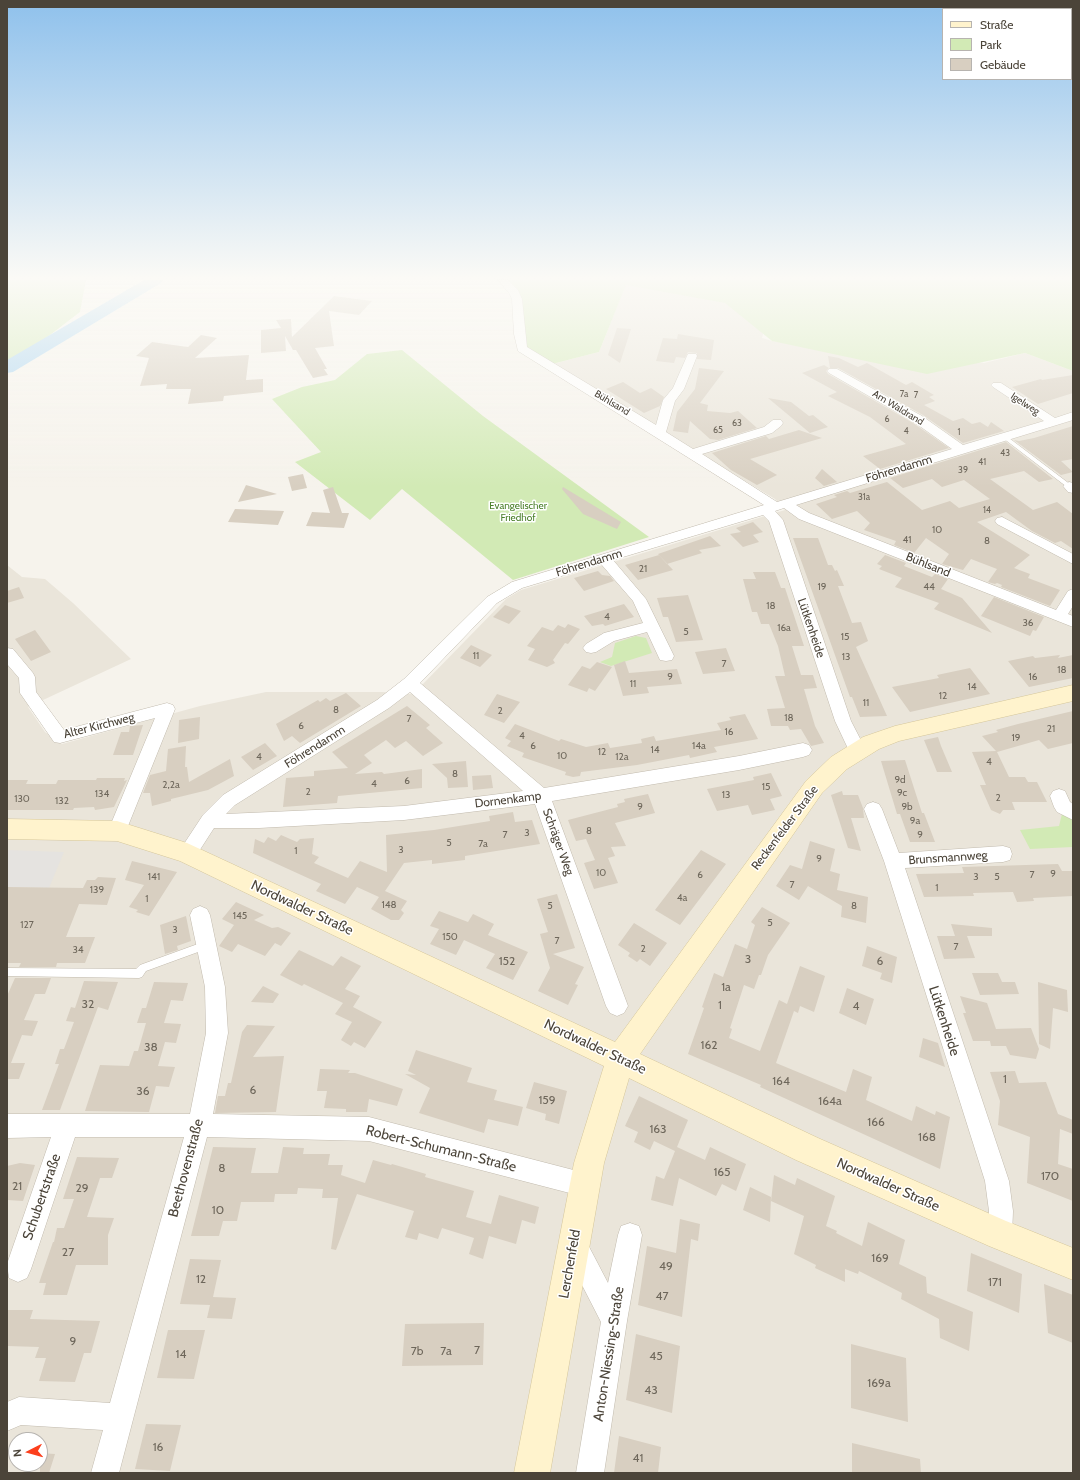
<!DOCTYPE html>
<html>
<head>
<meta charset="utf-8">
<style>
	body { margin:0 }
	#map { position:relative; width:1080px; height:1480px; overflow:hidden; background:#f6f3ec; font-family:Cabin,sans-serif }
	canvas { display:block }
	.frame { position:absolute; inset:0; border:8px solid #4b4439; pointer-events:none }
	.legend { position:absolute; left:942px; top:8px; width:130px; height:72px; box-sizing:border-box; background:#fff; border:1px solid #b7b4b0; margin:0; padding:5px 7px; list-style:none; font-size:12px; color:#4b4439 }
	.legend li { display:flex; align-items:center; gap:8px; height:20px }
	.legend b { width:20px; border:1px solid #b7b4b0 }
	.north { position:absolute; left:8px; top:1432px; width:40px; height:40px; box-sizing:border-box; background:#fff; border:1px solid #b7b4b0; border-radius:50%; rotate:264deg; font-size:11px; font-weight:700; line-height:16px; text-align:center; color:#4b4439 }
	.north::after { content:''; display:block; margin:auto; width:14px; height:18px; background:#fc3f1d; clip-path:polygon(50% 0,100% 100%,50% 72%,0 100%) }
</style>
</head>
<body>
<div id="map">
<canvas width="1080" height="1480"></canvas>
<div class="frame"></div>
<ul class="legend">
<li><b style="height:5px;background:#fff3cd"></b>Straße</li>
<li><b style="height:11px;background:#d2eab5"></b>Park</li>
<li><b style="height:11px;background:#d8cfc1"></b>Gebäude</li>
</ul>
<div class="north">N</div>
</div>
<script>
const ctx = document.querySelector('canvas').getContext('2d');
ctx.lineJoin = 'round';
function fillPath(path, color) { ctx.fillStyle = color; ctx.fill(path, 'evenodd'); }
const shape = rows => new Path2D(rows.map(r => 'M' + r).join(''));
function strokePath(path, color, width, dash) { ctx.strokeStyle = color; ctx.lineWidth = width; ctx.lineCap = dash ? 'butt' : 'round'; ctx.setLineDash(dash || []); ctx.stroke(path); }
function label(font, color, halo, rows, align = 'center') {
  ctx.font = font + ' Cabin,sans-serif'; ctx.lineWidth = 3; ctx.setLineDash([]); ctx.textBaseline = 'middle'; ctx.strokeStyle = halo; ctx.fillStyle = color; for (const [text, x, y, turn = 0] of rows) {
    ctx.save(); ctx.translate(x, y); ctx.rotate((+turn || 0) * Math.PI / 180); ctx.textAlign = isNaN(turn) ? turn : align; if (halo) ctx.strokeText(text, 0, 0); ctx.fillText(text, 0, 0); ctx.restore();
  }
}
const residential = shape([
	[626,284,769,311,762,338,773,341,984,363,1025,353,1073,371,1073,1473,7,1473,7,565,22,577,45,579,73,603,131,659,28,707,45,732,62,744,200,706,266,692,382,692,410,694,423,684,506,599,521,590,785,510,775,499,552,364,599,352],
	[16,1440,40,1440,40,1464,16,1464]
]);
const green = shape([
	[8,280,86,280,80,312,7,368],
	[505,280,1073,280,1073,371,1025,353,927,374,772,341,725,303,626,285,599,352,552,364,526,348,515,292],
	[402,350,483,416,649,537,513,580,402,489,370,520,295,462,321,452,272,399,302,387,335,380,367,354],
	[636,636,646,638,652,653,611,666,600,662,612,657,615,643],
	[1063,810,1073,816,1073,847,1030,849,1020,830,1059,826]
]);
const parking = shape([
	[7,850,64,852,49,888,7,887]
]);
const river = shape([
	[144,280,163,280,161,283,13,372,7,373,7,360,144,280]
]);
const building = shape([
	[334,296,372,301,359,315,329,311,334,346,315,348,327,369,324,369,328,375,313,378,296,350,293,350,285,336,286,351,261,353,261,330,281,328,276,320,291,319,292,337],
	[617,328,631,329,620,363,608,355],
	[678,334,714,340,711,360,697,359,697,353,688,352,685,358,676,357,674,363,656,361,663,338,677,339],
	[201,335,217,338,195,358,249,355,246,380,263,379,263,392,224,396,223,401,188,404,191,389,166,389,167,384,140,386,149,358,136,356,152,342,188,347],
	[828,356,839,358,858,367,867,363,906,385,912,382,934,395,929,397,935,401,924,405,953,421,963,418,972,424,980,422,988,427,991,422,1004,431,963,443,923,415,838,368,830,368],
	[824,365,829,368,826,371,828,374,913,423,949,448,880,469,863,456,906,444,870,417,828,396,837,392,802,373],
	[699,368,724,371,700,403,708,405,707,411,730,413,738,411,757,428,718,440,710,439,690,421,688,433,673,431,677,412,695,389],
	[1073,375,1073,393,1038,404,1012,387,1041,379,1042,380],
	[623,382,640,393,651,388,664,397,660,406,644,413,606,389],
	[768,398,791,402,809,416,813,415,828,427,810,433],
	[1073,426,1073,459,1061,461,1073,472,1061,475,1014,440,1019,441,1034,438],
	[799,430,822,438,750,459,777,475,757,485,731,470,712,453,766,436,769,439],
	[1006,442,1053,479,1039,482,1024,471,990,479,1033,510,1057,502,1073,514,1073,549,1061,541,1055,543,1032,531,1006,512,977,522,1030,555,1014,568,1030,574,1028,578,1060,590,1050,606,1001,587,1002,585,997,583,995,584,988,582,997,569,971,559,963,570,942,564,949,554,926,538,914,553,894,545,896,541,864,530,870,523,857,511,832,519,816,504,837,497,834,495,847,491,850,493,887,482,922,510,950,501,959,508,990,499,964,480,942,487,932,479,903,488,890,478],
	[822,469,837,482,824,486,815,478],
	[303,474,307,488,292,491,288,477],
	[246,485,277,494,238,502],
	[333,487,342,513,349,513,344,528,306,526,312,512,330,513,323,490],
	[563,487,621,522,617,529,583,514,562,489],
	[235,509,284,511,278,525,228,522],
	[753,522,763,532,753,535,759,542,743,547,730,534,741,532,736,528],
	[710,536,721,546,699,550,702,553,667,564,658,554],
	[793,538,818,538,828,565,832,565,835,571,837,570,844,586,838,586,852,623,861,622,868,641,856,647,887,716,860,717,852,697,850,697],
	[659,555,673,570,638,580,625,565],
	[885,555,906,563,904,566,932,577,935,574,948,579,941,589,962,598,992,633,934,609,939,603,895,587,902,578,879,569,882,566,877,564],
	[598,571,602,575,610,576,614,581,584,591,574,578],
	[753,572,775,572,781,588,785,588,804,646,792,646,801,675,813,675,817,688,804,689,815,726,824,743,811,746,801,729,790,730,788,726,771,726,767,709,785,708,775,676,785,676,778,646,769,624,761,624,757,612,752,612,743,579,756,579],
	[19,587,24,598,7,603,7,591],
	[688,595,703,640,676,642,668,617,663,617,657,598],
	[994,597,1044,617,1036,631,1033,630,1030,636,981,616],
	[624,604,634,617,605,626,603,624,592,626,584,616],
	[505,605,521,611,509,624,493,617],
	[568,624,580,629,568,644,565,643,553,660,555,663,547,667,528,660,535,649,527,646,542,627,553,631,558,625,565,628],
	[35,630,51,652,31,661,15,639],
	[471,645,492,655,480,667,460,658],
	[726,648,735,671,703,674,695,652],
	[1060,655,1058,658,1073,655,1073,678,1029,687,1008,661,1033,656,1035,658],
	[625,661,629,673,677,669,682,684,647,687,649,693,623,696,614,665],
	[597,662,612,667,595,691,589,688,587,692,568,685,582,666,590,669],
	[970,668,990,694,910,712,892,687,939,678,937,675],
	[346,693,361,706,300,743,292,736,284,741,276,724,318,700,320,702,326,698,330,701],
	[497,694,520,702,504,723,484,715],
	[407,706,430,725,426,728,443,743,423,756,406,741,395,748,386,740,364,755,372,763,355,774,382,772,384,774,422,769,422,788,338,796,337,803,283,807,286,778,314,776,314,771,348,768,332,752],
	[1073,711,1073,743,1048,749,1039,740,997,752,1009,777,1025,777,1028,782,1037,782,1047,802,1012,802,1015,810,1003,810,1000,814,991,810,980,785,986,785,972,752,996,751,982,736,998,732,996,730,1018,724],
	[745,714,758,739,714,747,717,752,690,758,689,755,637,765,581,772,580,776,573,777,565,775,566,772,522,757,524,753,507,746,511,741,505,738,515,724,559,741,561,739,586,747,608,743,610,748,642,743,641,739,654,736,656,741,721,730,717,723,731,720,729,717],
	[200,717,199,739,178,743,179,720],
	[143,725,133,755,113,755,121,732,129,732,130,726],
	[938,737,941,746,952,772,937,772,924,740],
	[265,743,277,756,253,770,241,757],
	[186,746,185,767,187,767,189,782,230,759,234,776,208,790,171,799,171,801,152,806,150,793,143,793,150,775,166,771,168,749],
	[905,760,922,813,924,813,935,842,910,842,900,814,897,814,881,761],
	[466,761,468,787,448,788,447,778,432,764],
	[771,773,782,796,770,799,775,810,752,815,748,805,717,811,707,789,754,780,753,777],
	[491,775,493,788,473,790,472,776],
	[97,778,125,778,124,781,127,780,114,807,95,810,94,807,74,808,73,810,7,810,7,780,28,780,26,784,56,784,58,780,96,780],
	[842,791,843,795,858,795,863,808,864,818,851,818,861,851,848,848,831,795],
	[648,794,655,813,615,823,626,846,611,847,615,856,608,858,618,883,594,889,584,863,595,860,586,839,576,841,568,820,618,807,617,804,625,802,624,799],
	[513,812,515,822,532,820,540,844,465,856,465,860,432,864,432,860,404,863,385,891,407,901,401,910,404,913,399,920,391,920,371,909,379,897,357,887,345,904,316,891,321,884,253,853,255,839,264,843,268,837,276,841,281,835,297,842,300,839,314,838,312,854,319,857,314,863,348,878,360,861,387,872,386,835,434,830,490,821,489,816],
	[810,841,835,849,830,871,840,874,837,890,868,897,866,923,841,917,842,906,808,886,799,900,776,886,790,865,802,869],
	[701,850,726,864,680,925,655,910],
	[132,861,177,872,149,916,136,912,138,910,129,907,144,885,125,880],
	[1058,864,1062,871,1073,871,1073,896,1033,898,1034,901,1017,902,1013,892,973,893,974,896,924,897,916,874,964,873,962,867],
	[98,877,116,878,107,905,79,904,66,937,95,937,85,963,57,963,56,967,19,967,21,963,7,963,7,887,83,888,87,880,95,880],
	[557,894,575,948,553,954,584,967,575,984,578,985,568,1005,538,991,550,968,540,934,548,932,537,899],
	[236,902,264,915,254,920,272,928,278,927,291,933,281,946,275,943,265,956,238,944,232,952,219,946,234,925,222,919],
	[762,907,790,923,768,955,761,975,759,975,754,989,744,985,730,1028,732,1029,729,1038,760,1051,779,1000,787,1004,800,966,825,976,814,1012,800,1006,798,1013,794,1011,776,1063,846,1092,853,1069,872,1077,866,1100,912,1121,916,1106,935,1115,936,1111,950,1117,940,1169,760,1087,761,1085,688,1054,704,1008,702,1007,714,973,723,977,735,944,747,949,755,925,751,922],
	[439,911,468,922,473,914,494,924,488,935,528,952,513,980,486,968,495,954,464,940,456,955,430,944,439,929,430,926],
	[186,916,191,941,177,946,178,950,165,954,160,925],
	[634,923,667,943,650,966,640,959,637,962,628,956,630,953,618,945],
	[951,924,992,928,992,936,967,936,975,958,944,959,937,936,955,936],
	[867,946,897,957,892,983,880,979,882,973,862,966],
	[299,950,333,966,341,956,361,966,345,989,360,996,353,1007,382,1022,365,1048,354,1042,351,1046,341,1040,352,1022,335,1014,343,1003,304,984,302,986,280,975],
	[972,973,998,973,1002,982,1015,982,1019,994,980,995],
	[15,978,51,978,45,994,35,994,24,1020,38,1021,32,1036,22,1035,11,1063,25,1063,19,1079,7,1079,7,996],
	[84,981,118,982,108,1010,98,1007,60,1110,42,1110,59,1064,55,1064,60,1049,64,1049,74,1022,66,1021,71,1007,75,1008],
	[154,982,188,983,183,1001,171,1000,164,1023,181,1024,176,1043,165,1042,158,1066,175,1067,169,1087,156,1086,149,1112,85,1111,100,1065,129,1066,134,1051,138,1051,146,1023,137,1023,142,1008,146,1008],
	[1038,982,1067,990,1068,1012,1053,1008,1050,1049,1039,1044],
	[263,986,279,994,273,1003,251,1002],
	[847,988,874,999,866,1025,839,1013],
	[960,996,987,1003,996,1029,1031,1028,1039,1049,1036,1059,1010,1055,1006,1046,991,1046,990,1041,973,1041,963,1013,966,1013],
	[247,1025,275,1026,253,1057,284,1056,276,1112,215,1113,218,1096,225,1096,228,1083,231,1083,242,1032],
	[923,1038,938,1043,945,1067,919,1057],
	[416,1050,472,1068,467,1082,497,1090,494,1100,523,1107,518,1126,488,1119,484,1133,419,1113,430,1088,405,1074,416,1075,408,1071],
	[320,1069,350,1070,348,1073,355,1073,403,1089,397,1106,369,1099,367,1112,346,1112,346,1109,324,1108,327,1091,317,1091],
	[1015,1071,1019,1083,1046,1082,1058,1114,1073,1120,1073,1134,1060,1129,1058,1164,1073,1169,1073,1201,1027,1183,1030,1137,998,1125,1000,1101,990,1072],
	[534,1082,567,1091,559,1124,545,1120,546,1114,526,1108],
	[639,1096,688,1120,677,1147,705,1160,710,1147,746,1164,736,1191,722,1184,716,1196,679,1178,673,1206,651,1200,656,1176,664,1179,675,1151,654,1141,650,1150,634,1142,638,1132,625,1126],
	[213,1147,256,1148,251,1173,278,1173,283,1147,304,1148,303,1154,330,1154,328,1165,343,1165,341,1175,365,1183,373,1160,391,1165,392,1164,426,1174,425,1177,474,1191,466,1217,491,1224,499,1195,539,1207,535,1224,522,1220,516,1244,489,1236,483,1259,469,1254,474,1238,442,1228,438,1239,419,1233,417,1240,405,1237,414,1211,357,1194,336,1250,331,1249,338,1198,322,1198,323,1189,298,1188,297,1194,275,1194,274,1202,241,1202,237,1221,223,1221,219,1236,191,1236],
	[77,1157,119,1158,112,1178,100,1178,87,1217,114,1218,108,1235,108,1265,76,1265,67,1295,43,1295,46,1283,39,1283,53,1242,54,1242,57,1228,64,1228,74,1199,63,1199],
	[20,1163,35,1165,23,1201,7,1200,7,1166],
	[774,1175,795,1185,797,1178,835,1196,826,1226,837,1231,836,1233,862,1246,868,1222,905,1240,899,1264,926,1277,927,1293,973,1312,969,1351,940,1338,939,1319,901,1299,902,1293,859,1271,858,1274,845,1269,845,1282,815,1268,816,1265,794,1254,804,1216,771,1201],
	[750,1187,771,1197,770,1222,743,1210],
	[680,1219,700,1224,698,1241,691,1239,682,1317,638,1305,647,1246,676,1253],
	[971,1253,1022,1274,1019,1313,967,1291],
	[190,1259,221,1260,213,1297,236,1298,232,1319,207,1318,210,1305,180,1304],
	[1044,1284,1073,1295,1073,1343,1048,1333],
	[7,1310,33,1310,30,1319,100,1321,91,1353,84,1353,75,1382,39,1381,46,1358,35,1358,39,1347,7,1346],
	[484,1323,483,1365,402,1366,405,1324],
	[168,1330,205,1330,194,1379,157,1378],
	[636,1334,680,1346,672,1413,626,1400],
	[851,1344,906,1358,908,1422,851,1408],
	[146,1424,181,1425,170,1471,135,1469],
	[619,1436,661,1447,658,1473,614,1473],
	[852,1443,920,1459,921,1473,852,1473],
	[40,1453,55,1454,49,1473,40,1473]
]);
const lane = shape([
	[1005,435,1071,485,1071,487,1067,487,1003,438,1003,436,1005,435],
	[206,941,209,942,211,945,209,948,146,971,142,977,139,978,7,976,7,968,136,969,140,965,206,941]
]);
const street = shape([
	[498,280,508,280,518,290,522,299,527,347,656,425,663,400,673,388,687,356,688,354,696,354,697,356,684,389,675,401,666,432,693,449,764,427,773,420,781,420,783,423,781,426,772,433,702,454,777,502,952,449,914,422,829,373,827,371,829,369,837,369,922,416,963,445,1044,421,993,387,991,385,993,383,1001,383,1055,418,1073,412,1073,420,796,505,809,513,1056,610,1068,591,1073,589,1073,606,1068,614,1073,616,1073,627,799,519,784,508,775,511,783,520,851,721,866,750,863,755,857,757,851,755,835,721,769,521,763,515,613,560,646,599,674,656,672,660,666,661,660,660,647,632,614,641,596,652,591,653,586,652,583,648,586,644,604,633,643,623,633,601,601,564,522,588,497,603,420,683,544,788,739,756,803,743,809,745,812,750,809,755,803,757,739,770,552,801,628,1006,624,1013,617,1016,610,1013,606,1006,535,804,404,820,259,828,214,828,194,859,187,861,180,859,178,853,203,815,223,795,377,700,404,679,487,597,512,582,764,505,518,351,514,334,512,299,509,293,498,280],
	[410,692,523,791,404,806,226,814,235,805,389,708,410,692],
	[1069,482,1073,483,1073,493,1068,492,1063,486,1069,482],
	[1002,517,1073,554,1073,564,997,524,995,521,997,518,1002,517],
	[7,648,13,649,33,673,35,677,36,692,64,730,167,703,173,705,175,709,124,836,117,839,110,836,108,831,155,718,60,743,54,742,20,693,19,678,7,664,7,648],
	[1059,789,1065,791,1070,802,1073,804,1073,820,1057,812,1054,807,1050,796,1053,791,1059,789],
	[873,802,879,804,882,809,899,853,1003,846,1010,848,1012,854,1010,860,1003,862,905,868,1009,1181,1013,1211,1012,1235,1009,1244,1000,1247,991,1244,988,1235,989,1211,985,1181,884,861,864,809,867,804,873,802],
	[200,906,207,909,210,915,225,987,228,1033,213,1114,369,1117,585,1173,593,1177,597,1185,593,1193,585,1197,369,1141,207,1137,119,1473,91,1473,103,1430,21,1425,7,1431,7,1402,19,1397,110,1403,184,1137,75,1137,31,1269,27,1278,18,1282,9,1278,7,1264,51,1137,7,1138,7,1114,190,1114,206,1033,205,987,190,915,193,909,200,906],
	[630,1223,639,1226,642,1235,627,1321,604,1473,576,1473,601,1322,563,1248,567,1239,576,1235,585,1239,608,1283,618,1235,621,1226,630,1223]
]);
const secondary = shape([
	[1073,685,1073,701,899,741,879,749,847,769,822,793,640,1054,818,1138,1006,1221,1073,1248,1073,1280,989,1246,796,1160,629,1078,604,1163,550,1473,514,1473,574,1163,604,1066,180,861,117,841,7,839,7,819,117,821,187,843,615,1042,806,781,831,757,863,737,895,726,1073,685]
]);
const farNumbernames = [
	["7a",904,394],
	["7",916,395],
	["6",887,419],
	["63",737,423],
	["65",718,430],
	["4",906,431],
	["1",959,432],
	["43",1005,453],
	["41",982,462],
	["39",963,470],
	["31a",864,497],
	["14",987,510]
];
const farStreetnames = [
	["Bühlsand",612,403,31],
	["Igelweg",1025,404,33],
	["Am Waldrand",898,408,31]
];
const farParknames = [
	["Evangelischer",518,506],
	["Friedhof",518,518]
];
const numberNames = [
	["10",937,530],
	["41",907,540],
	["8",987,541],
	["21",643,569],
	["19",822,587],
	["44",929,587],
	["18",771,606],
	["4",607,617],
	["36",1028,623],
	["16a",784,628],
	["5",686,632],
	["15",845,637],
	["11",476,656],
	["13",846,657],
	["7",724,664],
	["18",1062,670],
	["9",670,677],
	["16",1033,677],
	["11",633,684],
	["14",972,687],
	["12",943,696],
	["11",866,703],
	["8",336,710],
	["2",500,711],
	["18",789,718],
	["7",409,719],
	["6",301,726],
	["21",1051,729],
	["16",729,732],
	["4",522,736],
	["19",1016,738],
	["6",533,746],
	["14a",699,746],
	["14",655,750],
	["12",602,752],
	["10",562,756],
	["4",259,757],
	["12a",622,757],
	["4",989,762],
	["8",455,774],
	["9d",900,780],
	["6",407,781],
	["4",374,784],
	["2,2a",171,785],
	["15",766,787],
	["2",308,792],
	["9c",902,793],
	["134",102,794],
	["13",726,795],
	["2",998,798],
	["130",22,799],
	["132",62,801],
	["9",640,807],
	["9b",907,807],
	["9a",915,821],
	["8",589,831],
	["3",527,833],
	["7",505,835],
	["9",920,835],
	["5",449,843],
	["7a",483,844],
	["3",401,850],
	["1",296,851],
	["9",819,859],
	["10",601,873],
	["9",1053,874],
	["6",700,875],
	["7",1032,875],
	["141",154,877],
	["3",976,877],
	["5",997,877],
	["7",792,885],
	["1",937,888],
	["139",97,890],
	["4a",682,898],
	["1",147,899],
	["148",389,905],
	["5",550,906],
	["8",854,906],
	["145",240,916],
	["5",770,923],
	["127",27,925],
	["3",175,930],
	["150",450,937],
	["7",557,941],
	["7",956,947],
	["2",643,949],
	["34",78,950]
];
const streetNames = [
	["Föhrendamm",899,469,-17],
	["Föhrendamm",589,563,-17],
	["Bühlsand",928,565,22],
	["Lütkenheide",811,628,71],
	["Alter Kirchweg",99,726,-14],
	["Föhrendamm",315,747,-32],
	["Dornenkamp",508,800,-7],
	["Reckenfelder Straße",785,828,-53],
	["Schräger Weg",558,842,70],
	["Brunsmannweg",948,858,-4]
];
const nearNumbernames = [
	["3",748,959],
	["152",507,961],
	["6",880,961],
	["1a",726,987],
	["32",88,1004],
	["1",720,1005],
	["4",856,1006],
	["162",709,1045],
	["38",151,1047],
	["1",1005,1079],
	["164",781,1081],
	["6",253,1090],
	["36",143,1091],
	["159",547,1100],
	["164a",830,1101],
	["166",876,1122],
	["163",658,1129],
	["168",927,1137],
	["8",222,1168],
	["165",722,1172],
	["170",1050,1176],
	["21",17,1186],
	["29",82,1188],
	["10",218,1210],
	["27",68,1252],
	["169",880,1258],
	["49",666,1266],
	["12",201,1279],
	["171",995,1282],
	["47",662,1296],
	["9",73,1341],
	["7",477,1350],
	["7b",417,1351],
	["7a",446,1351],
	["14",181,1354],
	["45",656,1356],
	["169a",879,1383],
	["43",651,1390],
	["16",158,1447],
	["41",638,1458]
];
const nearStreetnames = [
	["Nordwalder Straße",302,908,25],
	["Lütkenheide",944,1021,72],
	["Nordwalder Straße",595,1047,25],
	["Robert-Schumann-Straße",441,1149,14],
	["Beethovenstraße",186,1168,-75],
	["Nordwalder Straße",888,1185,24],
	["Schubertstraße",42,1197,-71],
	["Lerchenfeld",570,1264,-80],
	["Anton-Niessing-Straße",609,1354,-81]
];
fillPath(residential, '#eae5da');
fillPath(green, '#d2eab5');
fillPath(parking, '#e5e3e0');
fillPath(river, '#a9d4f2');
fillPath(building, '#d8cfc1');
strokePath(lane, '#c2bbae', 1);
strokePath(street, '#c2bbae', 1);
strokePath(secondary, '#d6c79b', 1);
fillPath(lane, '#fff');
fillPath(street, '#fff');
fillPath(secondary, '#fff3cd');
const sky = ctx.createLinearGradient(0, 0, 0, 487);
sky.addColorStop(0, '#8fc1ec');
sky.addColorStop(0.57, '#fbfaf6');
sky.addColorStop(1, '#fbfaf600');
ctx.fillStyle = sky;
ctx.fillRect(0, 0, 1080, 487);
label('9px', '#6e675b', null, farNumbernames);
label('10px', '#4b4439', '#fff', farStreetnames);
label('10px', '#4a7f2a', '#fff', farParknames);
label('10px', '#6e675b', null, numberNames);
label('12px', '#4b4439', '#fff', streetNames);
label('12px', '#6e675b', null, nearNumbernames);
label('14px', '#4b4439', '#fff', nearStreetnames);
</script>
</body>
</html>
